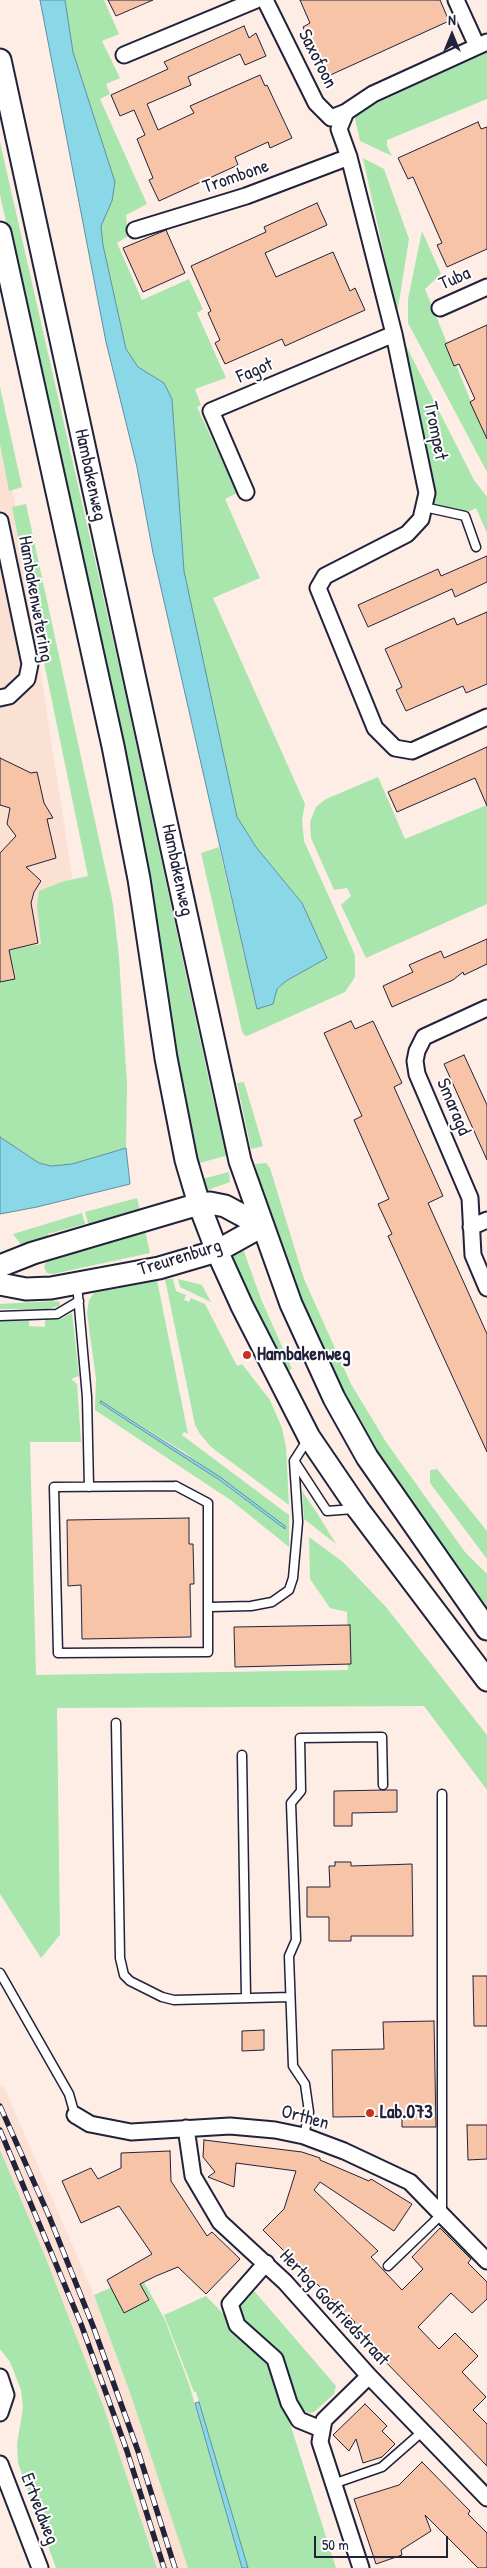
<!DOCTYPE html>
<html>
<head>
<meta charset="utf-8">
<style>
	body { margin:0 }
	#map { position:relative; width:487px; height:2568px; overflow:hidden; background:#fdede5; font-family:"Patrick Hand",sans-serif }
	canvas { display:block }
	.north { position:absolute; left:427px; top:10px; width:50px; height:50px; -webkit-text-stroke:4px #fff; paint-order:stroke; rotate:0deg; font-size:14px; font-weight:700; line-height:20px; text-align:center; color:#22223b }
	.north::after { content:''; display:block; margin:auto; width:18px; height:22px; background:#22223b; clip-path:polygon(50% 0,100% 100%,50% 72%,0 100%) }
	.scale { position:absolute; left:314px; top:2536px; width:134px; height:22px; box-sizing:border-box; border:2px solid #22223b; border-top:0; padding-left:6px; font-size:15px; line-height:18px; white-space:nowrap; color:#22223b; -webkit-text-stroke:4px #fff; paint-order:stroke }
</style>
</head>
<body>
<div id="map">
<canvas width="487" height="2568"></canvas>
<div class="north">N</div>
<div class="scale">50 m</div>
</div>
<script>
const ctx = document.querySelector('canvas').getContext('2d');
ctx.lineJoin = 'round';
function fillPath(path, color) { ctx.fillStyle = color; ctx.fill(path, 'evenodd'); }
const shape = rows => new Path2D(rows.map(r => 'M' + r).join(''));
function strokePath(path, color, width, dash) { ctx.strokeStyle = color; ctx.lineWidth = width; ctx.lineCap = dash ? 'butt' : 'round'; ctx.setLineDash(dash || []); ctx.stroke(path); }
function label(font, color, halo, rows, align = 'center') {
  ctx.font = font + ' "Patrick Hand",sans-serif'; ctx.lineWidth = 4; ctx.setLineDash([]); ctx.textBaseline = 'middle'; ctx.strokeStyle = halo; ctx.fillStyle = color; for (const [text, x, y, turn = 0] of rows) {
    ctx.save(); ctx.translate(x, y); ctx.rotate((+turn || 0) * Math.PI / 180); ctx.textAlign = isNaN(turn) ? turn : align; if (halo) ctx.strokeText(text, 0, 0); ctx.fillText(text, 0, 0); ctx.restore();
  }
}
const built = shape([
	[0,409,79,921,0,964],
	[0,2084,4,2087,94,2295,129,2390,188,2568,157,2568,104,2408,45,2256,0,2150]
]);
const green = shape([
	[65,0,104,0,119,34,102,41,120,78,106,84,110,94,100,99,147,204,126,215,128,236,117,243,142,300,189,279,203,309,197,313,226,378,195,389,201,405,197,407,237,493,225,499,260,578,213,598,305,804,302,820,304,841,355,955,355,977,345,992,247,1036,244,1035,242,1031,201,853,219,847,257,1009,273,1004,277,989,286,981,327,958,302,903,256,847,237,817,184,571,172,399,164,383,138,367,126,349,103,245,101,226,112,201,115,182,73,52],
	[487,52,487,99,387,140,387,146,392,156,360,141,354,114],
	[0,142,122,679,213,1099,229,1155,196,1164,91,603,0,195],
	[363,158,384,169,409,239,397,314],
	[422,231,441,274,425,289,487,441,487,472,408,323,408,299],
	[405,344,474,480,487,497,487,533,476,508,458,517,434,506,434,487],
	[0,387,22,487,9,491,0,444],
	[26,504,113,904,119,957,127,1085,126,1148,72,1164,51,1166,39,1163,0,1137,0,982,16,979,9,950,41,944,37,905,39,891,61,882,88,876,12,507],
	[378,777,405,839,487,805,487,904,366,958,341,905,351,896,347,888,334,890,311,838,310,822,316,807,326,799],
	[244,1082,263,1146,251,1149,237,1083],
	[266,1163,270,1168,304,1279,351,1384,386,1442,465,1552,487,1574,487,1612,386,1470,346,1399,295,1288,265,1201,255,1164],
	[229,1172,230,1182,205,1191,202,1179],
	[137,1198,140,1211,89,1226,85,1212],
	[82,1213,85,1224,48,1234,49,1238,22,1246,13,1234],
	[145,1230,150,1253,53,1274,47,1273,44,1267,47,1259],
	[242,1246,261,1299,292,1369,285,1372,225,1249],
	[165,1279,173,1279,176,1291,186,1295,184,1300,189,1302,191,1298,205,1304,237,1366,242,1364,270,1400,282,1428,286,1447,289,1505,211,1447,200,1434,195,1425],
	[178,1279,202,1285,211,1302,180,1287],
	[157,1280,188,1434,184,1432,182,1435,289,1515,289,1547,232,1501,95,1410,96,1379,87,1313,89,1300,94,1293],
	[101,1401,184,1452,285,1529,183,1454,100,1404],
	[57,1301,60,1303,59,1306,47,1309,0,1309,0,1304],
	[72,1313,79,1376,71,1379,77,1384,81,1442,30,1442,36,1675,348,1670,347,1612,330,1608,310,1579,309,1537,343,1562,386,1607,487,1735,487,1790,424,1706,57,1708,60,1935,41,1958,0,1894,0,1320,29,1320,29,1326,45,1327,45,1320,60,1319],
	[437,1469,487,1531,487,1559,430,1483,430,1470],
	[302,1491,317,1513,336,1544,304,1519],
	[0,2150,45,2256,104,2408,157,2568,56,2568,18,2463,17,2444,23,2408,21,2390,10,2362,0,2349],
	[140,2275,165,2320,189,2384,242,2568,188,2568,129,2390,94,2295],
	[255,2292,336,2386,334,2394,314,2412,308,2413,299,2408,283,2362,243,2323,235,2306,247,2293],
	[206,2296,269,2361,272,2367,336,2568,248,2568,196,2392,194,2392,164,2315]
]);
const water = shape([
	[40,0,65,0,73,52,115,182,112,201,101,226,103,245,126,349,138,367,164,383,172,399,184,571,237,817,256,847,302,903,327,958,286,981,277,989,273,1004,257,1009,153,553,137,467,106,342,40,0],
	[0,1137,39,1163,51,1166,72,1164,126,1148,130,1184,37,1207,0,1214,0,1137],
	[101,1401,220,1477,285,1526,285,1529,218,1479,100,1403,101,1401],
	[199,2402,248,2568,242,2568,195,2403,199,2402]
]);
const building = shape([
	[108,0,153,0,116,16,108,0],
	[300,0,440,0,449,21,326,77,303,27,310,23,300,0],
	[244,26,249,38,256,33,266,56,245,65,240,54,188,77,191,85,147,104,158,130,194,113,190,106,260,75,265,86,267,85,292,138,270,148,268,142,235,157,238,165,159,201,149,180,153,178,137,139,145,135,134,110,120,116,111,95,168,69,164,62,244,26],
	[478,122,481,129,487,127,487,249,447,267,437,245,442,243,413,177,408,179,398,158,478,122],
	[317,203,327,225,265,253,276,277,333,252,350,291,355,288,365,310,285,346,282,339,225,364,215,343,220,340,208,313,211,311,191,266,266,232,264,227,317,203],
	[166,230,185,273,143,292,123,248,166,230],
	[487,325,487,439,470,402,475,399,459,364,454,366,445,344,487,325],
	[487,556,487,582,455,597,452,589,368,627,358,605,438,569,441,576,487,556],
	[487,612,487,684,466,693,463,686,406,711,396,690,402,687,385,649,454,618,457,625,487,612],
	[487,747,487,806,475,778,397,812,388,792,487,747],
	[0,758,31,773,37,772,44,803,53,818,47,819,56,858,26,867,41,881,34,892,31,903,38,943,9,950,15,979,0,982,0,853,16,836,7,824,10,808,0,805,0,758],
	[487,939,487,964,464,975,463,972,453,980,392,1007,383,986,413,972,409,965,441,951,444,958,487,939],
	[351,1021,355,1029,373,1021,396,1070,402,1083,394,1087,443,1196,428,1203,487,1334,487,1452,388,1236,392,1234,378,1204,389,1199,354,1120,362,1116,324,1033,351,1021],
	[464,1055,487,1105,487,1160,444,1064,464,1055],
	[189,1518,189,1544,193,1544,194,1584,190,1584,191,1637,82,1639,81,1585,68,1586,67,1520,189,1518],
	[350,1625,351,1664,235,1667,234,1627,350,1625],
	[384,1790,397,1790,397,1812,352,1813,352,1826,334,1826,334,1791,384,1790],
	[335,1862,351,1862,351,1866,412,1864,413,1936,351,1936,351,1941,329,1941,329,1917,307,1917,307,1887,330,1887,329,1866,335,1866,335,1862],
	[473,1976,487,1976,487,2026,474,2026,473,1976],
	[434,2021,436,2127,402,2127,402,2116,333,2117,332,2050,384,2049,383,2022,434,2021],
	[264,2030,264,2050,242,2051,242,2031,264,2030],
	[467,2125,487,2125,487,2159,468,2160,467,2125],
	[204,2140,302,2152,320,2158,320,2160,369,2181,371,2179,412,2204,394,2231,320,2182,314,2190,378,2251,371,2257,402,2290,423,2269,412,2257,440,2228,471,2259,468,2263,487,2282,487,2299,472,2313,451,2293,418,2327,439,2349,455,2333,478,2356,462,2372,486,2397,473,2410,487,2424,487,2466,379,2355,352,2326,355,2322,263,2230,284,2209,296,2171,236,2163,234,2187,208,2177,215,2172,203,2157,204,2140],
	[170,2151,171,2181,207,2236,212,2232,240,2259,206,2294,178,2267,156,2276,140,2284,149,2300,124,2313,107,2280,152,2254,119,2206,81,2223,62,2181,91,2168,98,2179,121,2168,121,2153,170,2151],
	[365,2404,387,2426,382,2431,395,2444,382,2457,363,2463,356,2439,349,2451,333,2435,365,2404],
	[422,2462,470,2511,468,2514,487,2533,487,2568,478,2568,425,2515,431,2531,401,2550,402,2555,376,2564,354,2499,399,2485,422,2462]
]);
const lane = shape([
	[424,507,465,516,476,547],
	[77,1284,87,1397,89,1487],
	[0,1316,57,1314,79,1301],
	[295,1462,327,1511,354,1509],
	[176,1486,208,1503,208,1652,58,1653,54,1487,176,1486],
	[210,1607,251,1606,272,1602,289,1590,293,1578,298,1522,294,1461,308,1439],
	[116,1723,120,1958,124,1975,130,1981,162,1997,174,2000,290,1997],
	[242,1755,246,1998],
	[0,1973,69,2094,75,2115],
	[304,2136,309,2112,305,2084,293,2066,289,1956,296,1940,291,1803,301,1791,300,1738,382,1737,383,1785],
	[388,2266,442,2214,442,1794],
	[333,2484,382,2467,423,2431]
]);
const street = shape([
	[265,0,316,103,331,118,346,112],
	[456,0,477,46],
	[487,42,373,94,346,112,339,129,349,157,394,334,427,493,421,519,407,534,325,576,318,588,375,728,395,748,412,751,487,717],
	[124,55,256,0],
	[135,230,246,196,349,157],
	[440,308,487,287],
	[246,492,211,411,394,334],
	[0,521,30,664,27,679,9,696,0,698],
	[487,1008,424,1037,417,1051,415,1061,417,1074,470,1198,473,1255,487,1288],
	[471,1227,487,1220],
	[75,2115,90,2124,131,2132,230,2126,275,2130,304,2136,344,2151,410,2182,487,2261],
	[186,2128,193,2176,220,2222,285,2282,369,2376,487,2498],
	[266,2263,230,2304,237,2325,275,2359,289,2403,299,2420,321,2429],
	[0,2377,6,2395,0,2413],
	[0,2464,40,2568],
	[361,2568,320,2442,324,2420,369,2376]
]);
const secondary = shape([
	[0,60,240,1161,291,1304,334,1398,367,1457,487,1629],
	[0,233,113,746,139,879,166,1058,186,1160,199,1204,217,1251,242,1306,309,1437,358,1509,487,1680],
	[0,1266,33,1253,199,1204,210,1203,225,1206,262,1226],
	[0,1284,26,1289,51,1288,159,1268,217,1251,262,1226]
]);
const rail = shape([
	[0,2106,49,2216,93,2326,138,2451,175,2568],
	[0,2130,81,2324,127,2451,164,2568]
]);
const markers = [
	[247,1355,5,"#c8321e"],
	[370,2113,5,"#c8321e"]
];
const streetNames = [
	["Saxofoon",317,59,63],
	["Trombone",236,177,-19],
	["Tuba",455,279,-24],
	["Fagot",255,371,-23],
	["Trompet",435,431,79],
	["Hambakenweg",90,475,78],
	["Hambakenwetering",35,599,80],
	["Hambakenweg",177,870,78],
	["Smaragd",453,1107,67],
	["Treurenburg",180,1258,-17],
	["Orthen",305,2118,15],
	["Hertog Godfriedstraat",334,2308,47],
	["Ertveldweg",39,2509,69]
];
const poiNames = [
	["Hambakenweg",257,1355],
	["Lab.073",380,2113]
];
fillPath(built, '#fbe1d3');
fillPath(green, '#a9e6ad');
fillPath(water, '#89d7e7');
strokePath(water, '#608fa2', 1);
fillPath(building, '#f7c4a8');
strokePath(building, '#22223b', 1);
strokePath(lane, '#22223b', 11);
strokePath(street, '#22223b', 19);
strokePath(secondary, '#22223b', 25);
strokePath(lane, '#fff', 8);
strokePath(street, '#fff', 15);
strokePath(secondary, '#fff', 21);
strokePath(rail, '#22223b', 5.5);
strokePath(rail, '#fff', 4, [11]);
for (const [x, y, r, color] of markers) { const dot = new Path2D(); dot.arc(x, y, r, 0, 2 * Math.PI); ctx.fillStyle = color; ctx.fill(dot); strokePath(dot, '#fff', 2); }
label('19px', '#22223b', '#fff', streetNames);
label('bold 19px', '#22223b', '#fff', poiNames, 'left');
</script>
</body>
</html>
